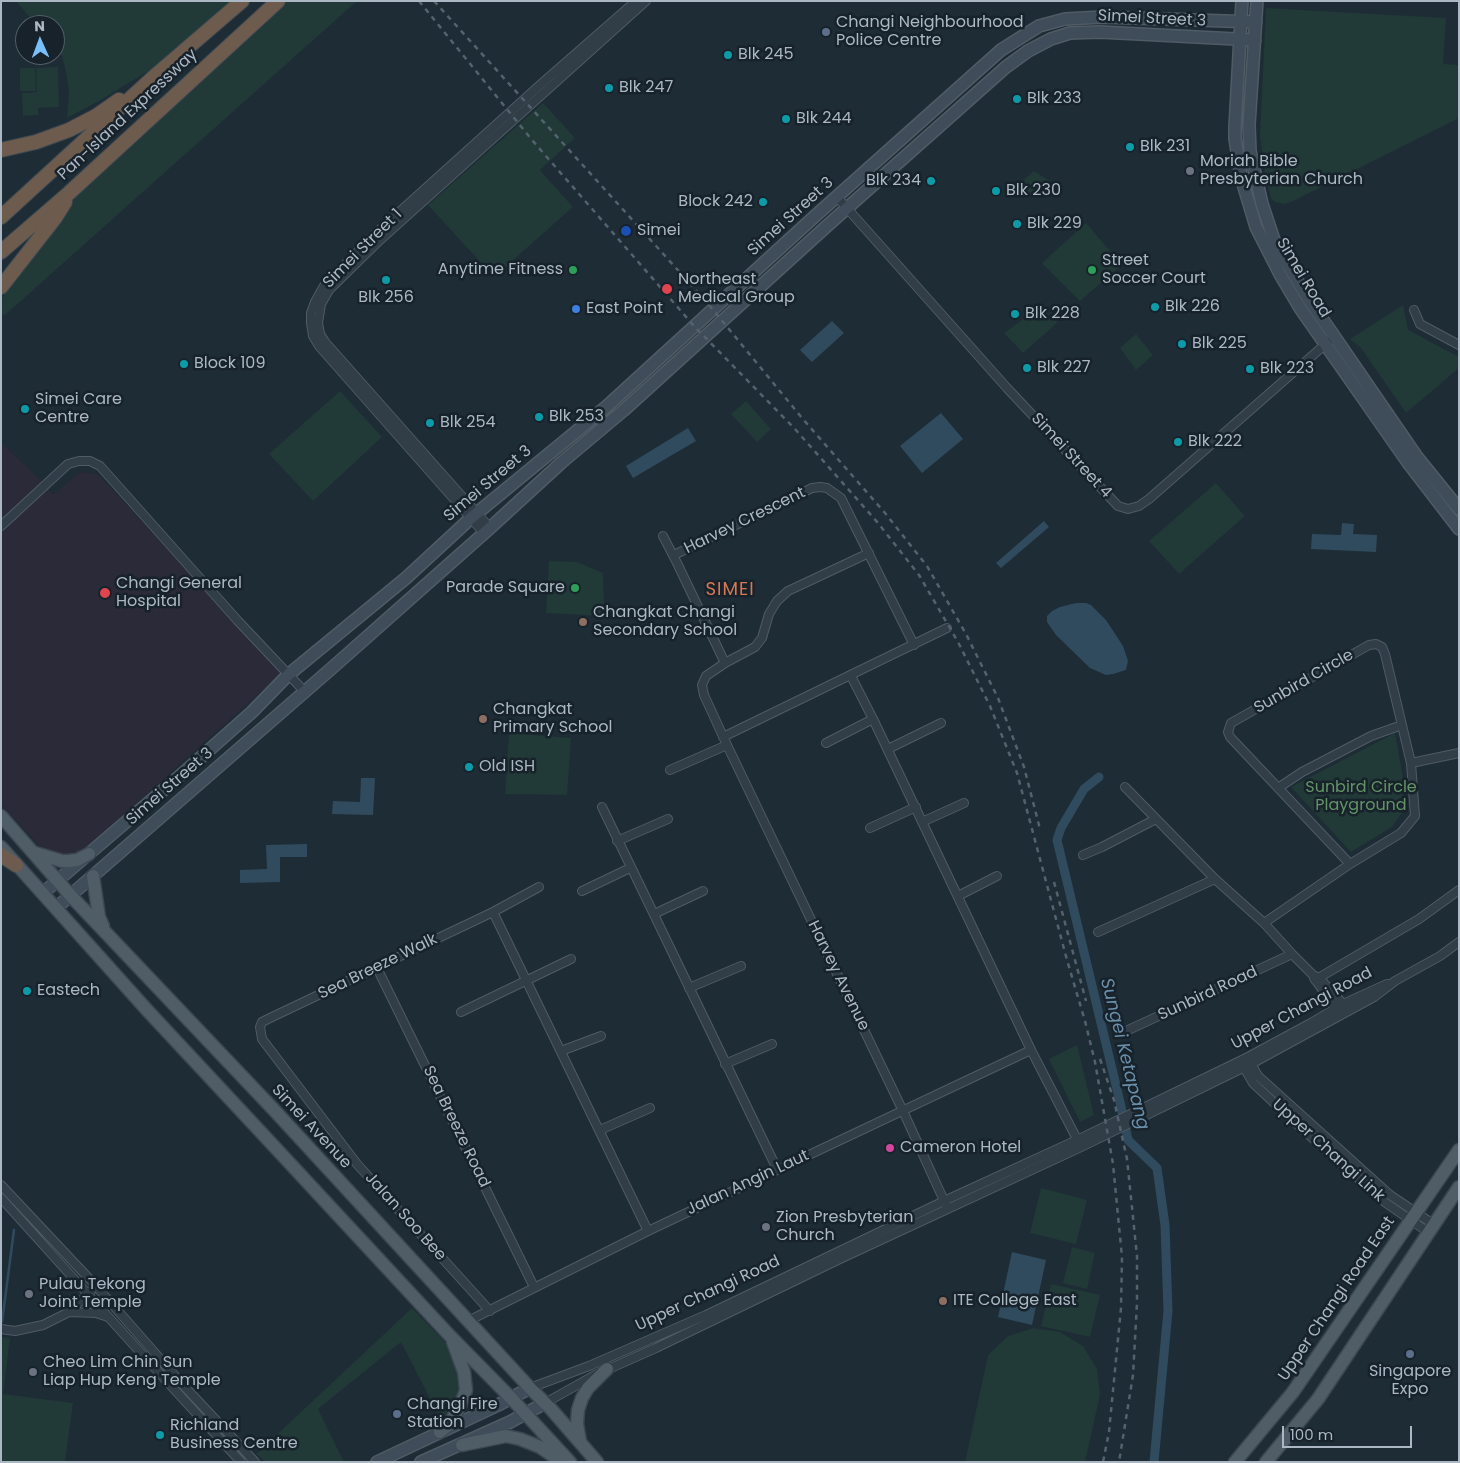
<!DOCTYPE html>
<html>
<head>
<meta charset="utf-8">
<style>
	body { margin:0 }
	#map { position:relative; width:1460px; height:1463px; overflow:hidden; background:#1e2c36; font-family:Poppins,sans-serif }
	canvas { display:block }
	.frame { position:absolute; inset:0; border:2px solid #abb8c4; pointer-events:none }
	.north { position:absolute; left:15px; top:15px; width:50px; height:50px; box-sizing:border-box; background:#17222b; border:1px solid #525e68; border-radius:50%; rotate:358deg; font-size:14px; font-weight:700; line-height:20px; text-align:center; color:#abb8c4 }
	.north::after { content:''; display:block; margin:auto; width:18px; height:22px; background:#79bffb; clip-path:polygon(50% 0,100% 100%,50% 72%,0 100%) }
	.scale { position:absolute; left:1282px; top:1426px; width:130px; height:22px; box-sizing:border-box; border:2px solid #abb8c4; border-top:0; padding-left:6px; font-size:15px; line-height:18px; white-space:nowrap; color:#abb8c4; -webkit-text-stroke:4px #17222b; paint-order:stroke }
</style>
</head>
<body>
<div id="map">
<canvas width="1460" height="1463"></canvas>
<div class="frame"></div>
<div class="north">N</div>
<div class="scale">100 m</div>
</div>
<script>
const ctx = document.querySelector('canvas').getContext('2d');
ctx.lineJoin = 'round';
function fillPath(path, color) { ctx.fillStyle = color; ctx.fill(path, 'evenodd'); }
const shape = rows => new Path2D(rows.map(r => 'M' + r).join(''));
function strokePath(path, color, width, dash) { ctx.strokeStyle = color; ctx.lineWidth = width; ctx.lineCap = dash ? 'butt' : 'round'; ctx.setLineDash(dash || []); ctx.stroke(path); }
function label(font, color, halo, rows, align = 'center') {
  ctx.font = font + ' Poppins,sans-serif'; ctx.lineWidth = 5; ctx.setLineDash([]); ctx.textBaseline = 'middle'; ctx.strokeStyle = halo; ctx.fillStyle = color; for (const [text, x, y, turn = 0] of rows) {
    ctx.save(); ctx.translate(x, y); ctx.rotate((+turn || 0) * Math.PI / 180); ctx.textAlign = isNaN(turn) ? turn : align; if (halo) ctx.strokeText(text, 0, 0); ctx.fillText(text, 0, 0); ctx.restore();
  }
}
const medical = shape([
	[1,443,40,479,53,495,80,472,98,474,282,673,85,849,76,856,47,854,1,804]
]);
const green = shape([
	[16,1,234,1,175,55,99,101,67,118,69,92,66,72,62,56,55,48,55,25,36,25],
	[281,1,357,1,4,316,1,312,1,299,27,257,64,206],
	[1266,8,1446,18,1443,64,1459,65,1459,118,1291,202,1285,204,1275,202,1271,198,1265,174,1260,136],
	[58,67,59,107,38,108,38,115,23,116,22,93,37,92,36,68],
	[20,68,35,68,36,91,20,91],
	[543,103,575,138,540,170,573,207,494,277,428,205],
	[1034,171,1050,181,1033,198,1019,184],
	[1086,223,1122,265,1080,301,1042,263],
	[1403,305,1408,330,1459,357,1459,368,1406,413,1361,348,1350,339],
	[1036,310,1058,322,1023,353,1004,333],
	[1136,334,1153,355,1136,370,1120,348],
	[340,391,382,437,313,501,269,454],
	[746,401,771,429,757,442,731,414],
	[1216,483,1245,516,1179,574,1149,541],
	[549,561,577,562,603,573,604,603,603,616,546,613],
	[509,733,571,738,567,795,505,794],
	[1395,733,1403,778,1404,810,1392,827,1351,852,1291,787],
	[1077,1045,1094,1115,1080,1122,1049,1059],
	[1041,1188,1087,1200,1076,1244,1030,1233],
	[1072,1247,1095,1253,1087,1289,1063,1283],
	[1051,1284,1100,1295,1090,1337,1041,1326],
	[412,1308,446,1343,457,1373,459,1387,454,1402,441,1420,401,1342,318,1409,344,1462,266,1462,256,1454],
	[1033,1328,1060,1332,1083,1346,1097,1369,1100,1395,1085,1462,965,1462,988,1355,1008,1336],
	[1,1337,10,1338,3,1394,73,1403,65,1462,1,1462]
]);
const water = shape([
	[832,321,844,333,812,362,800,350],
	[941,413,963,439,922,473,900,446],
	[688,428,696,441,633,478,626,466],
	[1044,521,1049,527,1001,568,996,563],
	[1342,523,1354,524,1353,534,1377,535,1376,552,1311,549,1312,534,1341,535],
	[1076,603,1086,603,1091,605,1106,620,1123,646,1128,661,1126,670,1113,674,1106,675,1090,668,1056,635,1047,622,1047,616,1052,611,1060,607],
	[361,778,375,778,373,815,332,814,333,801,360,802],
	[307,844,307,857,280,857,280,882,240,883,240,870,267,869,266,845],
	[1012,1252,1046,1260,1032,1325,998,1317]
]);
const stream = shape([
	[2,1322,14,1230]
]);
const canal = shape([
	[1099,777,1084,789,1061,828,1057,840,1120,1102,1128,1140,1157,1168,1165,1225,1168,1311,1154,1462]
]);
const street = shape([
	[837,197,1007,388,1118,506,1128,509,1139,506,1149,499,1329,341],
	[1414,310,1420,324,1459,345],
	[1,526,68,464,79,461,90,461,100,466,238,621,305,692],
	[490,528,325,342,320,334,318,323,321,304,329,290,380,240,646,1],
	[484,533,319,346,313,336,311,323,311,313,315,302,324,286,375,234,540,85,636,1],
	[663,536,677,563,725,663],
	[869,553,788,591,777,601,769,614,762,638,755,647,725,663,706,676,702,685,704,695,727,745,903,1111,946,1205],
	[674,555,812,488,820,487,827,488,841,498,914,645],
	[851,676,873,719,1031,1050,1079,1143],
	[723,737,947,628],
	[826,743,873,719],
	[888,749,941,723],
	[1411,763,1459,753],
	[670,770,727,745],
	[1125,787,1215,879,1264,923,1292,954,1313,975,1319,978,1346,1007],
	[1278,788,1302,772,1371,736,1402,725],
	[602,807,777,1169],
	[922,822,964,803],
	[870,828,916,807],
	[617,841,668,819],
	[1083,855,1102,847,1156,819],
	[582,891,630,868],
	[958,896,997,876],
	[493,912,648,1231],
	[654,914,703,891],
	[1264,923,1350,864,1401,833,1415,816,1411,763,1385,654,1382,647,1376,644,1369,645,1231,723,1228,732,1230,737,1350,864],
	[1098,932,1215,879],
	[377,968,534,1287],
	[1314,978,1338,1011],
	[1315,980,1419,919,1459,890],
	[689,988,741,966],
	[461,1012,571,959],
	[1124,1032,1292,954],
	[561,1051,601,1036],
	[1249,1060,1258,1076,1390,1195,1433,1224],
	[725,1064,772,1044],
	[1242,1064,1253,1083,1300,1127,1386,1203,1428,1232],
	[600,1130,650,1108],
	[1,1185,96,1286,184,1386,255,1462],
	[1,1198,140,1352,241,1462],
	[490,1311,357,1164,262,1039,260,1027,262,1022,270,1018,493,912,539,887],
	[69,1312,96,1313,108,1317],
	[468,1321,648,1231,1031,1050],
	[1,1329,15,1331,43,1325,69,1312,91,1291],
	[530,1388,589,1366,706,1315,944,1201,1077,1140,1248,1057,1311,1023,1343,1004,1387,984],
	[545,1403,595,1375,656,1348,840,1259,1081,1147,1251,1064,1374,997,1395,981,1440,956,1459,942]
]);
const secondary = shape([
	[1242,1,1235,127,1235,139,1241,177,1256,227,1281,276,1300,308,1409,464,1459,529],
	[1257,1,1249,125,1250,151,1262,204,1275,243,1309,300,1334,336,1417,457,1459,509],
	[43,893,182,774,252,712,288,675,406,578,471,518,606,407,814,217,1001,50,1039,26,1065,19,1103,17,1256,22],
	[56,908,332,668,490,528,562,462,624,410,828,225,1006,67,1028,51,1051,39,1070,33,1100,32,1255,40],
	[377,1462,498,1405,530,1388],
	[421,1462,510,1422,545,1403]
]);
const primary = shape([
	[1,816,71,896,275,1111,530,1388,551,1409,597,1462],
	[1,847,147,1010,284,1157,451,1337,511,1398,570,1462],
	[35,853,62,861,68,861,77,860,89,854],
	[93,876,99,917,103,926],
	[440,1432,449,1424,460,1406,466,1390,464,1372,453,1342],
	[580,1441,577,1424,578,1410,582,1398,588,1388,607,1369],
	[462,1445,506,1436,520,1439,540,1447,562,1462],
	[1235,1462,1293,1392,1459,1150],
	[1266,1462,1318,1399,1459,1187]
]);
const highway = shape([
	[1,150,36,142,69,130,96,116,119,100],
	[1,217,156,75,242,1],
	[1,252,69,193,278,1],
	[1,287,55,218,65,202],
	[1,855,16,865]
]);
const rail = shape([
	[419,1,532,140,694,326,795,429,878,523,919,575,958,642,990,706,1017,773,1067,960,1085,1021,1095,1062,1113,1164,1122,1257,1121,1308,1109,1432,1103,1462],
	[434,1,705,300,802,418,885,513,927,566,966,634,998,698,1024,767,1040,829],
	[1054,882,1086,1001],
	[1100,1059,1114,1100,1127,1159,1137,1256,1137,1303,1133,1375,1119,1462]
]);
const markers = [
	[826,32,5,"#5c6f8a"],
	[728,55,5,"#0f9aa8"],
	[609,88,5,"#0f9aa8"],
	[1017,99,5,"#0f9aa8"],
	[786,119,5,"#0f9aa8"],
	[1130,147,5,"#0f9aa8"],
	[1190,171,5,"#6b7280"],
	[931,181,5,"#0f9aa8"],
	[996,191,5,"#0f9aa8"],
	[763,202,5,"#0f9aa8"],
	[1017,224,5,"#0f9aa8"],
	[626,231,6,"#1a4fb4"],
	[573,270,5,"#2e9e5b"],
	[1092,270,5,"#2e9e5b"],
	[386,280,5,"#0f9aa8"],
	[667,289,6,"#e0444e"],
	[1155,307,5,"#0f9aa8"],
	[576,309,5,"#3f7fe0"],
	[1015,314,5,"#0f9aa8"],
	[1182,344,5,"#0f9aa8"],
	[184,364,5,"#0f9aa8"],
	[1027,368,5,"#0f9aa8"],
	[1250,369,5,"#0f9aa8"],
	[25,409,5,"#0f9aa8"],
	[539,417,5,"#0f9aa8"],
	[430,423,5,"#0f9aa8"],
	[1178,442,5,"#0f9aa8"],
	[575,588,5,"#2e9e5b"],
	[105,593,6,"#e0444e"],
	[583,622,5,"#8d6e63"],
	[483,719,5,"#8d6e63"],
	[469,767,5,"#0f9aa8"],
	[27,991,5,"#0f9aa8"],
	[890,1148,5,"#d1479c"],
	[766,1227,5,"#6b7280"],
	[29,1294,5,"#6b7280"],
	[943,1301,5,"#8d6e63"],
	[1410,1354,5,"#5c6f8a"],
	[33,1372,5,"#6b7280"],
	[397,1414,5,"#5c6f8a"],
	[160,1435,5,"#0f9aa8"]
];
const streetNames = [
	["Simei Street 3",1152,19,3],
	["Pan-Island Expressway",128,115,-43],
	["Simei Street 3",791,217,-42],
	["Simei Street 1",363,249,-45],
	["Simei Road",1303,278,59],
	["Simei Street 4",1071,456,47],
	["Simei Street 3",488,484,-40],
	["Harvey Crescent",745,521,-26],
	["Sunbird Circle",1304,682,-30],
	["Simei Street 3",170,787,-41],
	["Sea Breeze Walk",378,967,-26],
	["Harvey Avenue",838,976,64],
	["Sunbird Road",1208,994,-25],
	["Upper Changi Road",1302,1009,-28],
	["Simei Avenue",311,1127,47],
	["Sea Breeze Road",456,1127,64],
	["Upper Changi Link",1328,1151,42],
	["Jalan Angin Laut",748,1183,-25],
	["Jalan Soo Bee",405,1217,48],
	["Upper Changi Road",708,1294,-25],
	["Upper Changi Road East",1337,1299,-56]
];
const poiNames = [
	["Changi Neighbourhood",836,23],
	["Police Centre",836,41],
	["Blk 245",738,55],
	["Blk 247",619,88],
	["Blk 233",1027,99],
	["Blk 244",796,119],
	["Blk 231",1140,147],
	["Moriah Bible",1200,162],
	["Presbyterian Church",1200,180],
	["Blk 234",921,181,"right"],
	["Blk 230",1006,191],
	["Block 242",753,202,"right"],
	["Blk 229",1027,224],
	["Simei",637,231],
	["Street",1102,261],
	["Soccer Court",1102,279],
	["Anytime Fitness",563,270,"right"],
	["Northeast",678,280],
	["Medical Group",678,298],
	["Blk 256",386,298,"center"],
	["Blk 226",1165,307],
	["East Point",586,309],
	["Blk 228",1025,314],
	["Blk 225",1192,344],
	["Block 109",194,364],
	["Blk 227",1037,368],
	["Blk 223",1260,369],
	["Simei Care",35,400],
	["Centre",35,418],
	["Blk 253",549,417],
	["Blk 254",440,423],
	["Blk 222",1188,442],
	["Changi General",116,584],
	["Hospital",116,602],
	["Parade Square",565,588,"right"],
	["Changkat Changi",593,613],
	["Secondary School",593,631],
	["Changkat",493,710],
	["Primary School",493,728],
	["Old ISH",479,767],
	["Eastech",37,991],
	["Cameron Hotel",900,1148],
	["Zion Presbyterian",776,1218],
	["Church",776,1236],
	["Pulau Tekong",39,1285],
	["Joint Temple",39,1303],
	["ITE College East",953,1301],
	["Cheo Lim Chin Sun",43,1363],
	["Liap Hup Keng Temple",43,1381],
	["Singapore",1410,1372,"center"],
	["Expo",1410,1390,"center"],
	["Changi Fire",407,1405],
	["Station",407,1423],
	["Richland",170,1426],
	["Business Centre",170,1444]
];
const parkNames = [
	["Sunbird Circle",1361,788],
	["Playground",1361,806]
];
const neighbourhoodNames = [
	["SIMEI",730,590]
];
const waterNames = [
	["Sungei Ketapang",1124,1054,76]
];
fillPath(medical, '#2a2a38');
fillPath(green, '#213937');
fillPath(water, '#304b5e');
strokePath(stream, '#304b5e', 2.5);
strokePath(canal, '#304b5e', 9);
strokePath(street, '#4f5b65', 10);
strokePath(secondary, '#4f5b65', 14);
strokePath(primary, '#3b4650', 15);
strokePath(highway, '#3c4851', 16);
strokePath(street, '#313d47', 8);
strokePath(secondary, '#3f4d5a', 11);
strokePath(primary, '#4f5d67', 12);
strokePath(highway, '#6d5c4e', 14);
strokePath(rail, '#53626e', 2.5, [5, 5]);
for (const [x, y, r, color] of markers) { const dot = new Path2D(); dot.arc(x, y, r, 0, 2 * Math.PI); ctx.fillStyle = color; ctx.fill(dot); strokePath(dot, '#17222b', 2); }
label('16px', '#abb8c4', '#17222b', streetNames);
label('16px', '#abb8c4', '#17222b', poiNames, 'left');
label('16px', '#639466', '#17222b', parkNames);
ctx.letterSpacing = '1px';
label('18px', '#d67854', '#17222b', neighbourhoodNames);
ctx.letterSpacing = '0px';
label('italic 18px', '#6a8faa', '#17222b', waterNames);
</script>
</body>
</html>
